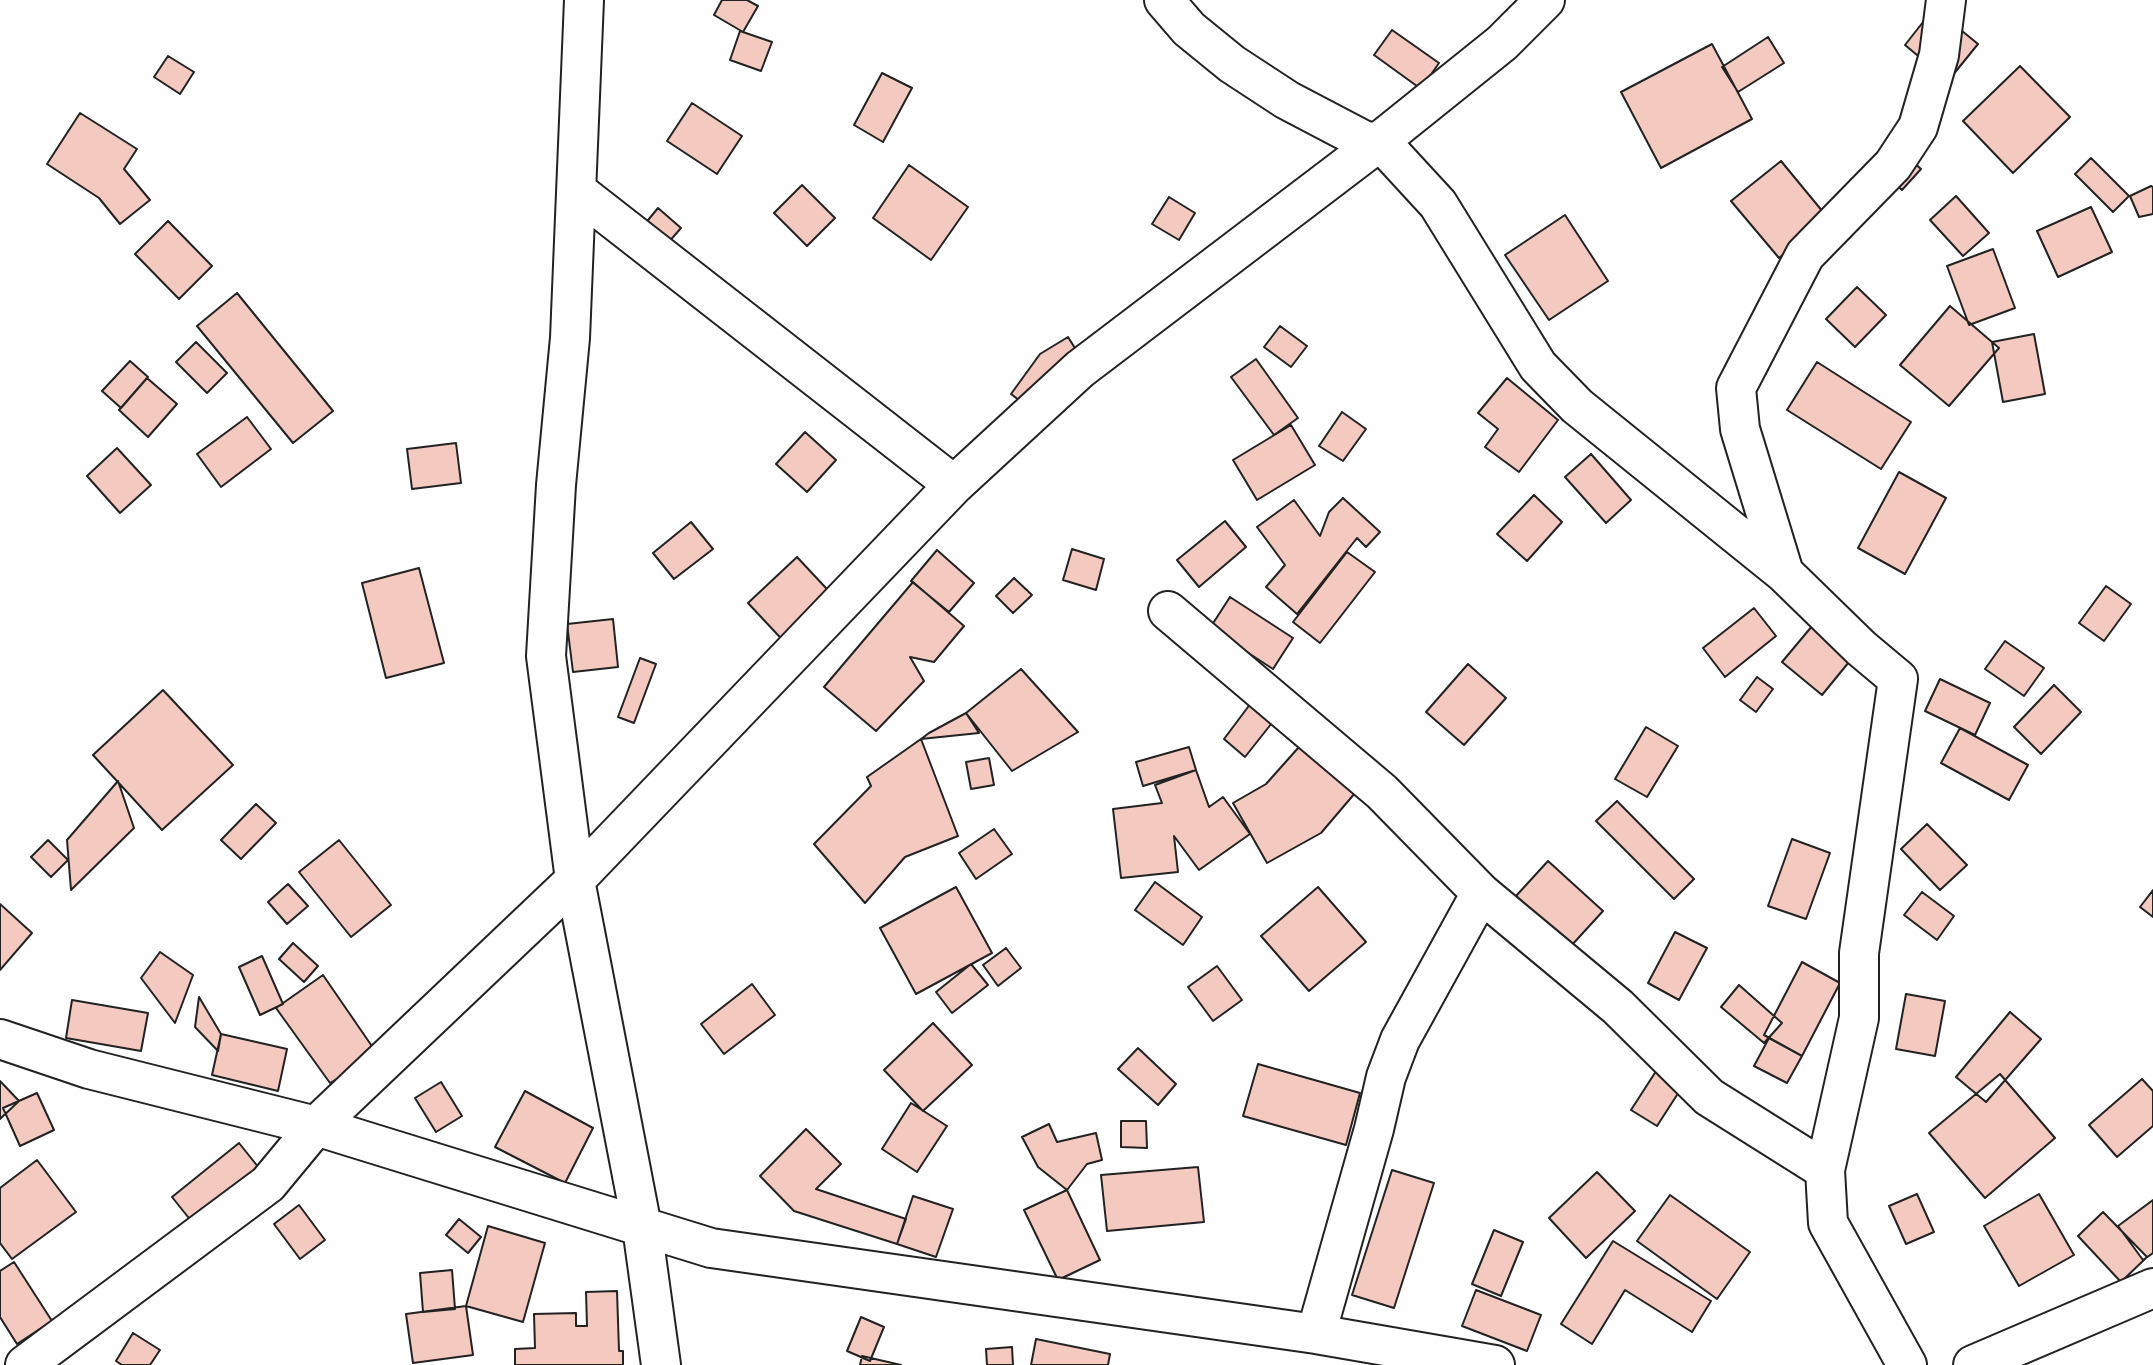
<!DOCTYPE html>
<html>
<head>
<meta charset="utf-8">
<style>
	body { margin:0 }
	canvas { display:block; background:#fff }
</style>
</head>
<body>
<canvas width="2153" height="1365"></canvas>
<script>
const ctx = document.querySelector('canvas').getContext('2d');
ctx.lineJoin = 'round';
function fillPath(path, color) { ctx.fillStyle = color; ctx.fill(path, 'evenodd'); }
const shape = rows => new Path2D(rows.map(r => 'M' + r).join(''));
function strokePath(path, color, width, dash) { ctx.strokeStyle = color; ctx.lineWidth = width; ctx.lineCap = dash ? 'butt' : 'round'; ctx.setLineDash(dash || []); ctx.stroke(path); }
const building = shape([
	[722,0,747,0,758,6,743,32,714,15,722,0],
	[1934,8,1978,44,1948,81,1905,45,1934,8],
	[1392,30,1439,63,1421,89,1374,55,1392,30],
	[740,31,772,42,761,71,730,60,740,31],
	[1768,37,1784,63,1738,92,1722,67,1768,37],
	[1712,44,1752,119,1661,168,1621,92,1712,44],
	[168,56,194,72,180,94,154,77,168,56],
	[2020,66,2070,117,2013,173,1963,121,2020,66],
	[882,73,912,88,883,142,854,125,882,73],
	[692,103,742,136,717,174,667,141,692,103],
	[80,113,137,149,124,169,150,200,120,224,99,198,47,164,80,113],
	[1900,150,1921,169,1902,190,1881,171,1900,150],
	[2091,158,2129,196,2113,212,2075,174,2091,158],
	[1781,161,1828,218,1779,258,1731,201,1781,161],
	[909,165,968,207,931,260,873,218,909,165],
	[802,185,835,218,807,246,774,213,802,185],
	[2151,186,2153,187,2153,214,2139,217,2130,196,2151,186],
	[1956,196,1989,233,1963,256,1930,220,1956,196],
	[1169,197,1195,213,1179,240,1152,224,1169,197],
	[2091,207,2112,252,2058,277,2037,231,2091,207],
	[658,208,681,228,661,251,639,231,658,208],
	[1565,215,1608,281,1549,320,1505,255,1565,215],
	[168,221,212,266,179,299,135,254,168,221],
	[1993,249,2015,308,1969,325,1947,266,1993,249],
	[1857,287,1886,315,1855,347,1826,319,1857,287],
	[237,293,333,411,293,443,197,326,237,293],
	[1950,306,1999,348,1949,406,1900,365,1950,306],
	[1280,326,1307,346,1291,367,1264,347,1280,326],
	[2034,334,2045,394,2003,402,1992,342,2034,334],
	[1068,337,1083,361,1032,410,1011,394,1040,354,1068,337],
	[196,342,227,373,207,393,176,362,196,342],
	[1256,359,1298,418,1274,435,1231,377,1256,359],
	[130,361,148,377,121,408,102,391,130,361],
	[1817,362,1911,422,1881,469,1787,410,1817,362],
	[147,378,177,404,148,437,119,410,147,378],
	[1507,378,1558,420,1519,472,1485,447,1498,429,1478,413,1507,378],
	[1342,412,1366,429,1343,461,1319,446,1342,412],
	[247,417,271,449,221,487,197,454,247,417],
	[1291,425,1315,465,1257,500,1233,460,1291,425],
	[805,432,836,460,807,492,776,464,805,432],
	[456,443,461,483,412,489,407,449,456,443],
	[117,448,151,485,120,513,87,476,117,448],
	[1591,454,1631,500,1606,523,1565,477,1591,454],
	[1899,472,1946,498,1905,574,1858,548,1899,472],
	[1534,495,1562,522,1527,561,1497,534,1534,495],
	[1343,498,1380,532,1366,547,1357,538,1297,614,1266,587,1285,565,1257,527,1294,500,1320,536,1329,512,1343,498],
	[1225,521,1246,547,1199,587,1177,560,1225,521],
	[691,522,713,549,674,579,653,553,691,522],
	[1072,549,1104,559,1096,590,1063,580,1072,549],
	[937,550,974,583,949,612,911,581,937,550],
	[1347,552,1375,572,1320,643,1293,622,1347,552],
	[797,557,839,602,790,648,748,603,797,557],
	[419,568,444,663,386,678,362,583,419,568],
	[1014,578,1032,595,1013,613,996,596,1014,578],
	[913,582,964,626,934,662,910,657,924,681,876,731,824,687,913,582],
	[2106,586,2131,604,2104,641,2079,623,2106,586],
	[1230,597,1293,638,1273,669,1210,628,1230,597],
	[1754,608,1776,636,1725,677,1703,648,1754,608],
	[613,619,618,667,573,672,567,624,613,619],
	[1818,619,1858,651,1822,695,1782,662,1818,619],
	[2005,641,2044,668,2024,696,1985,669,2005,641],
	[640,658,656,664,634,723,618,717,640,658],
	[1468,664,1506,698,1464,745,1426,712,1468,664],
	[1021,669,1078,732,1012,771,966,713,1021,669],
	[1757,677,1773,689,1756,712,1740,700,1757,677],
	[1940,679,1990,703,1975,735,1925,711,1940,679],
	[2054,685,2081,712,2041,754,2014,727,2054,685],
	[163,690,233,765,162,830,93,755,163,690],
	[1260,691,1283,709,1245,757,1224,739,1260,691],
	[966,713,979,733,921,739,929,733,966,713],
	[1646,727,1678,746,1647,797,1615,779,1646,727],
	[1960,728,2028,765,2009,800,1941,763,1960,728],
	[1307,738,1361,786,1321,833,1267,863,1233,803,1266,784,1307,738],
	[921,739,958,836,905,857,865,903,814,844,871,786,867,777,921,739],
	[1189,747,1196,770,1143,786,1136,762,1189,747],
	[989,758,994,785,971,789,966,762,989,758],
	[1196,770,1209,807,1223,797,1250,834,1199,870,1174,836,1178,872,1121,878,1113,809,1162,803,1155,785,1196,770],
	[118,781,134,828,71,890,67,840,118,781],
	[1617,801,1694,879,1674,899,1596,821,1617,801],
	[256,804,276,823,241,859,221,840,256,804],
	[1927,824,1967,865,1940,890,1901,849,1927,824],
	[994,829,1012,854,976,879,959,853,994,829],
	[1792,839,1830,853,1806,919,1768,906,1792,839],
	[48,840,68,860,51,877,31,857,48,840],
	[339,840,391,905,351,937,299,872,339,840],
	[1548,861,1603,911,1571,946,1516,896,1548,861],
	[1155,882,1202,917,1183,945,1135,910,1155,882],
	[288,884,308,906,287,924,268,902,288,884],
	[956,887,992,953,916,994,880,928,956,887],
	[1318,887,1366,942,1309,991,1261,936,1318,887],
	[2153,890,2153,917,2140,907,2153,890],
	[1922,892,1954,916,1937,940,1904,915,1922,892],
	[0,904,32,933,0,970,0,904],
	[1675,932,1707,948,1679,1000,1648,983,1675,932],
	[293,943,318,966,304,982,279,959,293,943],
	[1006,948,1021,968,998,986,983,965,1006,948],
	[160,952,193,975,175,1023,141,978,160,952],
	[262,956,283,1004,260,1015,239,967,262,956],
	[1802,962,1840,983,1802,1056,1764,1035,1802,962],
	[971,964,988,985,952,1013,936,992,971,964],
	[1217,966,1242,1000,1213,1021,1188,987,1217,966],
	[323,975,378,1055,330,1083,276,1008,323,975],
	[752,984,775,1015,724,1054,701,1024,752,984],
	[1739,985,1782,1023,1764,1043,1721,1007,1739,985],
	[1906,994,1945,1001,1935,1056,1896,1049,1906,994],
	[199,997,221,1034,218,1051,195,1027,199,997],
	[72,1000,148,1013,141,1051,66,1038,72,1000],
	[2010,1012,2041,1039,1986,1102,1956,1077,2010,1012],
	[933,1023,972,1065,923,1111,884,1070,933,1023],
	[221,1034,287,1049,278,1091,212,1075,221,1034],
	[1769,1038,1802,1056,1787,1083,1754,1066,1769,1038],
	[1138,1048,1176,1084,1158,1105,1118,1069,1138,1048],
	[1258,1064,1360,1093,1346,1145,1243,1116,1258,1064],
	[1660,1065,1686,1081,1657,1126,1631,1110,1660,1065],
	[2000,1074,2055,1138,1985,1198,1929,1133,2000,1074],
	[2142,1079,2153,1091,2153,1126,2117,1157,2089,1125,2142,1079],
	[0,1081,19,1101,0,1119,0,1081],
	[441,1082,462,1116,436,1132,415,1098,441,1082],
	[525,1091,593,1128,565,1183,495,1147,525,1091],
	[37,1093,54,1130,20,1146,3,1108,37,1093],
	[911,1103,947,1126,917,1172,882,1149,911,1103],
	[1121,1121,1146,1121,1147,1148,1121,1147,1121,1121],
	[1049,1124,1057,1142,1096,1133,1102,1160,1087,1164,1067,1190,1038,1167,1022,1137,1049,1124],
	[806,1129,841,1164,816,1189,906,1219,897,1244,794,1211,760,1176,806,1129],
	[239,1143,267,1178,200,1232,172,1197,239,1143],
	[37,1160,76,1212,12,1259,0,1243,0,1188,37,1160],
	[1198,1167,1204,1222,1107,1231,1101,1175,1198,1167],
	[1392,1170,1434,1183,1394,1308,1352,1295,1392,1170],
	[1597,1172,1635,1211,1586,1258,1549,1218,1597,1172],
	[1067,1190,1100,1260,1058,1280,1024,1210,1067,1190],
	[1917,1194,1934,1232,1906,1244,1889,1206,1917,1194],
	[2039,1194,2074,1255,2019,1286,1984,1226,2039,1194],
	[1670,1195,1750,1252,1717,1299,1637,1241,1670,1195],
	[913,1196,953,1209,936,1257,897,1244,913,1196],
	[2153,1200,2153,1253,2143,1260,2118,1226,2153,1200],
	[299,1205,325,1240,300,1259,274,1224,299,1205],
	[2103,1212,2147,1257,2121,1282,2078,1236,2103,1212],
	[459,1219,481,1237,468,1253,446,1235,459,1219],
	[488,1226,545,1243,523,1322,466,1306,488,1226],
	[1494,1230,1523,1242,1501,1296,1472,1284,1494,1230],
	[1613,1241,1711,1301,1692,1332,1625,1290,1592,1344,1561,1324,1613,1241],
	[14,1262,52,1321,17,1344,0,1317,0,1271,14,1262],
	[452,1270,455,1309,423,1312,420,1273,452,1270],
	[1476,1290,1541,1315,1527,1351,1462,1326,1476,1290],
	[617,1291,619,1351,623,1351,623,1365,515,1365,515,1349,535,1348,534,1314,576,1313,576,1326,587,1326,586,1292,617,1291],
	[466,1306,473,1355,413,1363,406,1314,466,1306],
	[861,1317,884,1327,870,1361,847,1351,861,1317],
	[133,1333,160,1350,150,1365,122,1365,116,1361,133,1333],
	[1036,1339,1110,1354,1108,1365,1031,1365,1036,1339],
	[1012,1347,1013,1365,987,1365,986,1349,1012,1347],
	[862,1356,901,1365,860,1365,862,1356]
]);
const minor = shape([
	[584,0,570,338,556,485,546,656,575,880,642,1227,661,1365],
	[1164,0,1189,29,1232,64,1287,100,1367,142,1380,141,1438,204,1538,366,1577,406,1784,573,1861,648,1898,679,1859,953,1859,1018,1825,1170,1828,1223,1907,1365],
	[577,191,954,485],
	[1784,573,1740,429,1736,388,1805,255,1893,165,1918,127,1939,55,1946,0],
	[1168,611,1382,792,1481,893,1618,1007,1709,1097,1825,1170],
	[0,1039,89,1069,316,1126,711,1248,1316,1334,1495,1365],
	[1316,1334,1374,1129,1386,1077,1400,1040,1481,893],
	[25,1365,268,1184,316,1126,575,880,954,485,1080,369,1380,141,1502,43,1545,0],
	[1973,1365,2153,1288]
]);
fillPath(building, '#f3c9c0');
strokePath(building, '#222', 2);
strokePath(minor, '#222', 42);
strokePath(minor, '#fff', 38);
</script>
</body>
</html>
